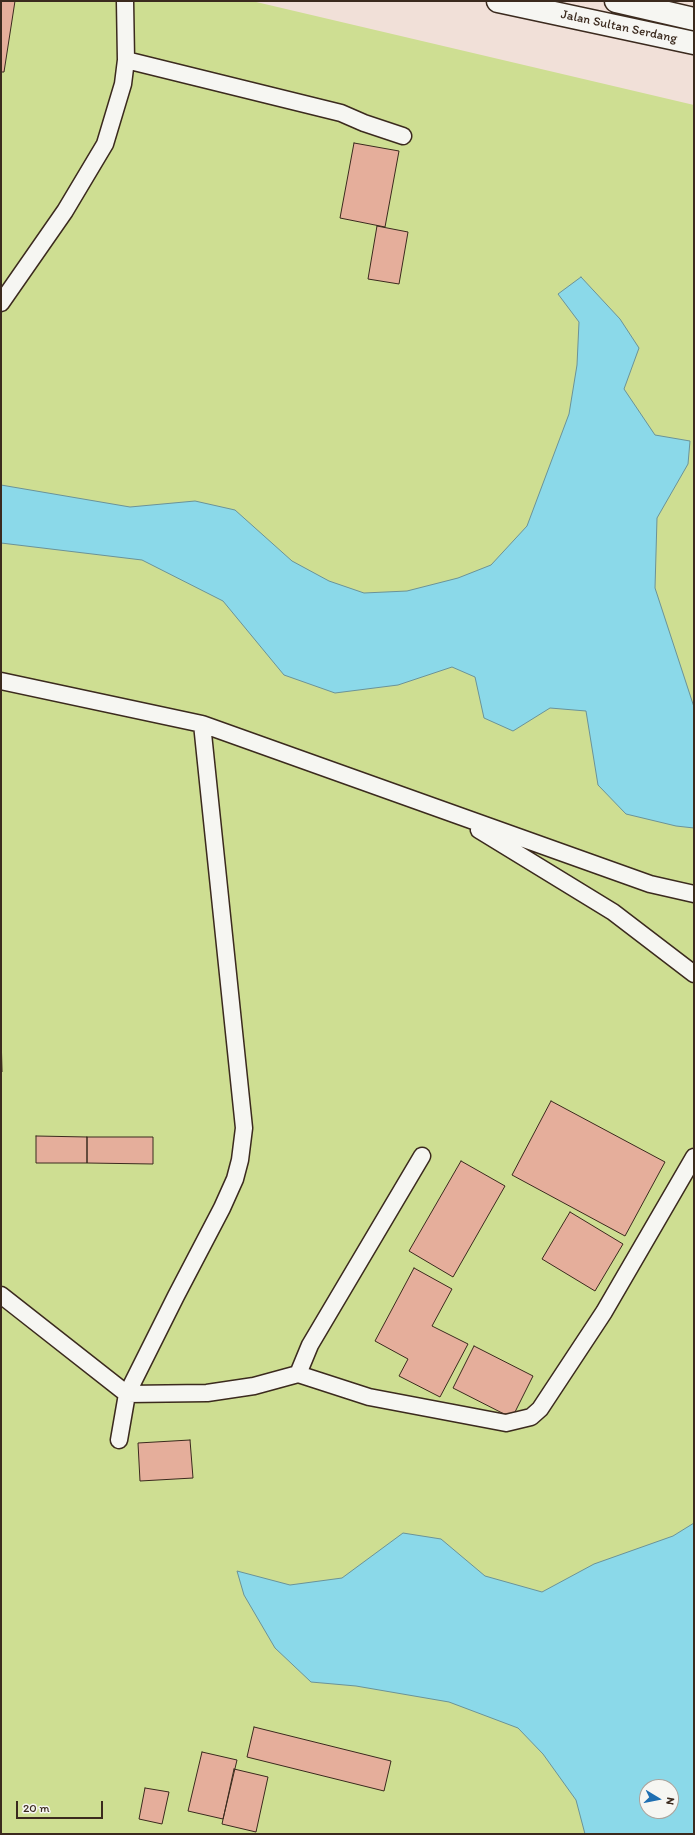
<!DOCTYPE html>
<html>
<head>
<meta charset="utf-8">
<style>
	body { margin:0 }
	#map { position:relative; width:695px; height:1835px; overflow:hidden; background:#f1e0d8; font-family:Itim,sans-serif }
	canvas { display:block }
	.frame { position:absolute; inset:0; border:2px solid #3b2a1e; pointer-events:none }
	.north { position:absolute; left:639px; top:1779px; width:40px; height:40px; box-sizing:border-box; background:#f6f6f2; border:1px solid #aba49d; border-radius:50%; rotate:100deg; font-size:11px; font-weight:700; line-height:16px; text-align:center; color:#3b2a1e }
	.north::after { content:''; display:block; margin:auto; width:14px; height:18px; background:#1f6fb2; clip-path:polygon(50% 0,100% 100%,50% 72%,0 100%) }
	.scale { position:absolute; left:16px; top:1801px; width:87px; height:18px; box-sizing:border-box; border:2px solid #3b2a1e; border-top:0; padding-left:5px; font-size:12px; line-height:14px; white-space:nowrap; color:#3b2a1e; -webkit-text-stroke:3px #f6f6f2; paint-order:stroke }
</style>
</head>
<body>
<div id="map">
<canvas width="695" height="1835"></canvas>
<div class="frame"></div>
<div class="north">N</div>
<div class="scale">20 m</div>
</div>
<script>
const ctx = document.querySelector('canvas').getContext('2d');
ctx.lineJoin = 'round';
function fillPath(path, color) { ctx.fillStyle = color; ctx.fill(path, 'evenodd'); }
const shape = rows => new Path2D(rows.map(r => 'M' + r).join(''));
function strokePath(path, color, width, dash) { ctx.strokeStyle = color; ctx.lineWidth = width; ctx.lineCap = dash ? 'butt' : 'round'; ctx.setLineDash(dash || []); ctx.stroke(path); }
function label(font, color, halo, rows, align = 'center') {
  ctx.font = font + ' Itim,sans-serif'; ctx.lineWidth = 3.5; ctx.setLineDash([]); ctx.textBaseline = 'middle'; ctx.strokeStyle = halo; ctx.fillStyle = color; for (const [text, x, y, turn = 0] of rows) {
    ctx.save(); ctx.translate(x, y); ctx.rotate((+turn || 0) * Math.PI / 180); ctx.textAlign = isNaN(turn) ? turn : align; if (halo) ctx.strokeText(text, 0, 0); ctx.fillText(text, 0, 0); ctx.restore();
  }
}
const green = shape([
	[1,1,252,1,694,105,694,1834,1,1834],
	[647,1787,671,1787,671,1811,647,1811]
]);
const water = shape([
	[581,277,620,319,639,348,624,389,655,435,690,441,688,464,657,518,655,588,694,707,694,828,676,826,626,814,598,785,586,711,550,708,513,731,484,718,475,677,452,667,398,685,335,693,284,675,223,601,142,560,1,543,1,485,130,507,195,501,235,510,292,561,329,581,364,593,407,591,458,578,491,565,527,526,569,414,577,365,579,322,558,294,581,277],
	[694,1523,694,1834,585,1834,576,1800,543,1754,518,1728,449,1702,356,1686,311,1682,275,1648,244,1595,237,1571,290,1585,342,1578,403,1533,441,1539,485,1576,542,1592,594,1564,673,1536,694,1523],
	[647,1787,671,1787,671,1811,647,1811,647,1787]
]);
const building = shape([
	[1,1,15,1,4,72,1,72,1,1],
	[354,143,399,151,385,227,340,218,354,143],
	[377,226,408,232,399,284,368,279,377,226],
	[1,1033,2,1072,1,1072,1,1033],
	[551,1101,665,1162,625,1236,512,1175,551,1101],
	[36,1136,87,1137,87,1163,36,1163,36,1136],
	[87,1137,153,1137,153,1164,87,1163,87,1137],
	[461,1161,505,1186,453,1277,409,1251,461,1161],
	[570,1212,623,1244,595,1291,542,1259,570,1212],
	[414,1268,452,1289,432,1326,468,1344,440,1397,399,1376,408,1359,375,1341,414,1268],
	[474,1346,533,1376,512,1418,453,1388,474,1346],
	[190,1440,193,1478,140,1481,138,1443,190,1440],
	[254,1727,391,1761,384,1791,247,1757,254,1727],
	[202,1752,237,1760,223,1819,188,1811,202,1752],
	[234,1769,268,1777,256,1832,222,1824,234,1769],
	[145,1788,169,1792,162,1824,139,1819,145,1788]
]);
const lane = shape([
	[126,60,341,113,364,123,403,136],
	[1,303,65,211,105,144,123,84,126,60,125,1],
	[1,681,202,724,650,884,694,894],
	[479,830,613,912,694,974],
	[422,1156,310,1345,298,1374,369,1397,506,1423,531,1417,540,1409,604,1312,694,1157],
	[1,1295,127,1394,207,1393,254,1386,298,1374],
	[119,1440,127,1394,176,1296,222,1208,235,1179,240,1160,244,1128,202,724]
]);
const highway = shape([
	[498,1,694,43],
	[616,1,694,19]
]);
const streetNames = [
	["Jalan Sultan Serdang",619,27,12]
];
fillPath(green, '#cede92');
fillPath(water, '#8bd9e9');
strokePath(water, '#6b9398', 1);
fillPath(building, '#e5ae9b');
strokePath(building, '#3b2a1e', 1);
strokePath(lane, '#3b2a1e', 19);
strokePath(highway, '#3b2a1e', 25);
strokePath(lane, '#f6f6f2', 16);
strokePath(highway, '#f6f6f2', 22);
label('13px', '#3b2a1e', '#f6f6f2', streetNames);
</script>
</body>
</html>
